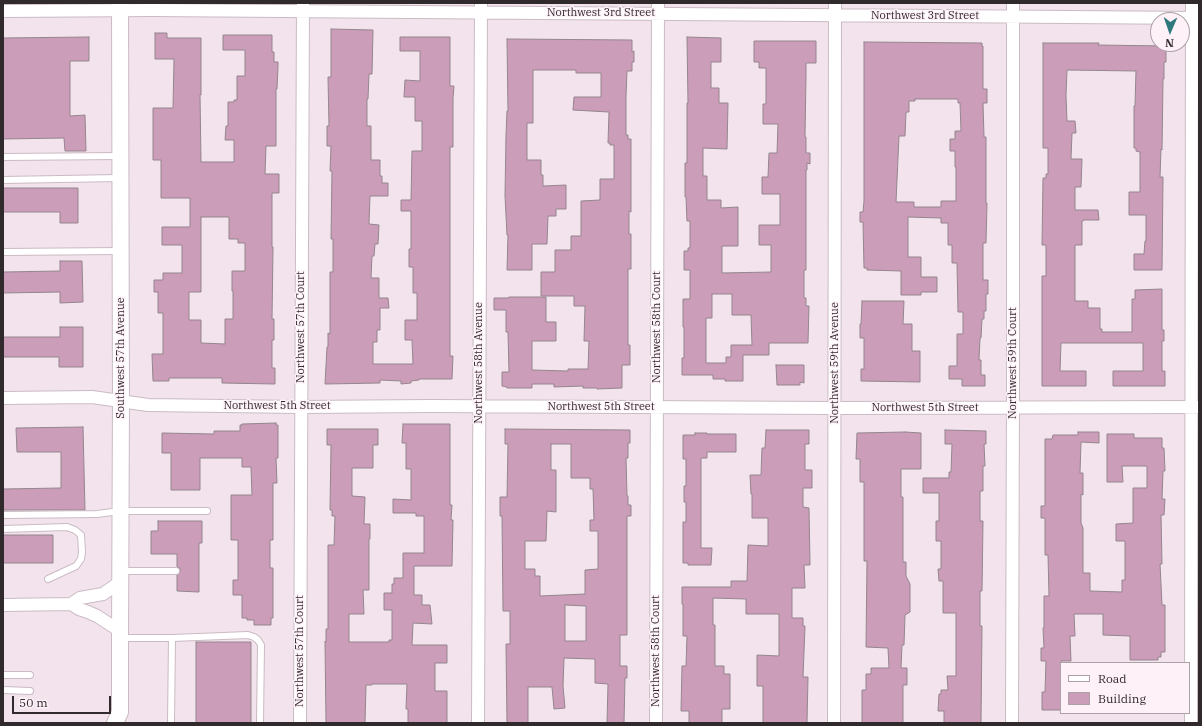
<!DOCTYPE html>
<html>
<head>
<meta charset="utf-8">
<style>
	body { margin:0 }
	#map { position:relative; width:1202px; height:726px; overflow:hidden; background:#f2e3ec; font-family:"IBM Plex Serif",serif }
	canvas { display:block }
	.frame { position:absolute; inset:0; border:4px solid #302a2d; pointer-events:none }
	.legend { position:absolute; left:1060px; top:662px; width:130px; height:52px; box-sizing:border-box; background:#fef1f8; border:1px solid #aca1a7; margin:0; padding:5px 7px; list-style:none; font-size:12px; color:#302a2d }
	.legend li { display:flex; align-items:center; gap:8px; height:20px }
	.legend b { width:20px; border:1px solid #aca1a7 }
	.north { position:absolute; left:1150px; top:12px; width:40px; height:40px; box-sizing:border-box; background:#fef1f8; border:1px solid #aca1a7; border-radius:50%; rotate:182deg; font-size:11px; font-weight:700; line-height:16px; text-align:center; color:#302a2d }
	.north::after { content:''; display:block; margin:auto; width:14px; height:18px; background:#2f787e; clip-path:polygon(50% 0,100% 100%,50% 72%,0 100%) }
	.scale { position:absolute; left:12px; top:696px; width:99px; height:18px; box-sizing:border-box; border:2px solid #302a2d; border-top:0; padding-left:5px; font-size:12px; line-height:14px; white-space:nowrap; color:#302a2d; -webkit-text-stroke:3px #fef1f8; paint-order:stroke }
</style>
</head>
<body>
<div id="map">
<canvas width="1202" height="726"></canvas>
<div class="frame"></div>
<ul class="legend">
<li><b style="height:5px;background:#fff"></b>Road</li>
<li><b style="height:11px;background:#cb9db8"></b>Building</li>
</ul>
<div class="north">N</div>
<div class="scale">50 m</div>
</div>
<script>
const ctx = document.querySelector('canvas').getContext('2d');
ctx.lineJoin = 'round';
function fillPath(path, color) { ctx.fillStyle = color; ctx.fill(path, 'evenodd'); }
const shape = rows => new Path2D(rows.map(r => 'M' + r).join(''));
function strokePath(path, color, width, dash) { ctx.strokeStyle = color; ctx.lineWidth = width; ctx.lineCap = dash ? 'butt' : 'round'; ctx.setLineDash(dash || []); ctx.stroke(path); }
function label(font, color, halo, rows, align = 'center') {
  ctx.font = font + ' "IBM Plex Serif",serif'; ctx.lineWidth = 3; ctx.setLineDash([]); ctx.textBaseline = 'middle'; ctx.strokeStyle = halo; ctx.fillStyle = color; for (const [text, x, y, turn = 0] of rows) {
    ctx.save(); ctx.translate(x, y); ctx.rotate((+turn || 0) * Math.PI / 180); ctx.textAlign = isNaN(turn) ? turn : align; if (halo) ctx.strokeText(text, 0, 0); ctx.fillText(text, 0, 0); ctx.restore();
  }
}
const building = shape([
	[331,29,373,30,372,74,369,74,368,99,367,99,367,126,371,126,371,160,380,160,380,176,382,176,382,183,388,183,388,196,370,196,369,224,379,225,378,244,375,244,374,256,372,256,371,278,379,278,379,298,388,298,389,308,380,308,380,330,377,330,377,342,373,342,373,364,413,364,412,340,405,340,405,320,417,320,417,293,413,293,413,267,409,267,409,249,411,249,411,211,401,211,401,200,411,200,412,151,422,151,422,121,415,121,415,97,404,97,405,80,420,81,420,51,400,51,400,37,450,37,450,86,454,86,453,98,453,147,450,147,450,356,453,356,452,379,419,379,419,380,411,381,411,383,401,384,401,381,380,380,380,383,325,384,327,347,328,347,328,333,330,334,330,272,333,272,333,239,331,239,332,171,330,171,331,146,327,146,327,126,329,126,328,77,331,77,331,29],
	[155,33,167,33,167,38,201,38,201,95,200,95,201,162,234,162,234,140,225,140,226,126,228,126,228,102,234,102,234,100,237,100,237,76,245,76,245,50,223,50,223,35,272,35,272,52,274,52,274,62,278,62,278,67,277,89,276,89,276,146,266,146,265,174,279,174,279,193,272,193,272,247,273,247,272,319,274,319,274,340,272,340,272,368,275,368,275,384,222,383,222,378,169,378,169,381,153,381,152,354,163,354,163,313,158,313,158,292,154,292,154,280,163,280,163,273,182,273,182,245,162,245,162,227,190,227,190,198,161,198,161,160,153,160,153,108,173,108,174,59,155,59,155,33],
	[201,217,229,217,229,239,238,239,238,243,245,243,245,271,232,271,232,291,233,291,233,319,225,319,225,344,201,343,201,320,189,320,189,292,201,292,201,217],
	[89,37,89,61,70,61,70,116,85,115,86,151,65,151,64,138,3,139,3,38,89,37],
	[687,37,721,38,721,62,711,62,711,88,719,88,719,103,728,103,727,149,703,148,703,176,707,176,707,200,721,200,721,208,738,207,738,246,722,246,722,273,771,272,771,245,759,245,759,225,780,225,780,194,762,194,762,177,768,177,769,153,777,153,778,124,763,124,763,104,766,104,766,68,759,68,759,62,754,62,754,41,816,41,816,63,806,63,806,75,805,137,806,137,806,153,810,153,810,164,807,163,807,170,806,170,806,270,804,270,804,298,806,298,806,306,809,306,808,343,769,343,769,355,743,355,743,381,725,381,725,379,713,379,713,375,682,375,682,358,684,358,684,327,683,327,683,299,690,299,690,270,684,270,684,251,688,251,688,248,690,248,690,221,687,221,686,197,685,197,685,163,687,163,687,103,688,103,687,37],
	[712,294,732,294,732,315,751,315,752,345,731,345,731,357,726,357,726,363,706,363,706,318,712,318,712,294],
	[507,39,632,40,632,52,634,51,634,62,632,62,632,71,627,71,626,97,626,135,628,135,628,139,631,139,631,212,629,211,629,234,631,234,631,269,628,269,628,345,630,345,630,365,622,365,622,388,597,389,597,388,583,388,583,386,554,387,554,384,532,384,532,388,507,388,507,387,502,386,502,372,509,372,508,332,506,332,506,310,494,310,494,298,508,298,509,297,546,297,546,322,556,322,556,341,532,341,532,370,568,371,568,369,588,369,589,341,584,341,585,306,574,306,574,296,541,296,541,272,555,272,555,250,571,250,571,236,581,236,581,201,600,200,600,179,614,179,614,145,610,145,610,143,608,143,609,112,573,110,574,97,601,97,601,73,576,73,576,70,533,70,533,123,527,123,527,160,541,160,541,175,543,175,543,186,566,185,566,209,556,209,556,216,548,216,547,244,532,244,532,270,507,270,508,235,507,235,505,196,506,135,507,111,508,111,507,39],
	[864,42,982,43,982,46,983,46,983,89,987,89,987,103,983,103,984,137,986,137,986,203,987,203,986,243,983,243,983,280,988,280,988,294,986,294,986,311,984,311,984,319,982,319,981,338,980,338,979,360,981,360,981,375,985,375,985,386,962,386,962,379,949,379,949,366,957,366,957,334,963,334,963,312,958,312,957,263,952,263,952,245,948,245,948,223,941,223,941,218,908,217,908,257,921,257,921,277,937,277,937,292,921,292,921,295,901,295,901,271,867,270,867,268,864,268,863,222,860,222,860,212,863,212,864,201,864,42],
	[915,99,958,99,958,103,960,103,961,131,955,131,955,139,950,139,950,151,955,151,955,167,956,167,956,201,941,201,941,207,914,207,914,202,896,202,899,136,905,136,906,112,909,112,909,101,915,101,915,99],
	[1043,43,1099,43,1098,45,1166,46,1166,62,1164,62,1164,79,1163,79,1162,150,1161,149,1160,177,1163,177,1162,270,1134,270,1134,254,1144,254,1145,241,1146,241,1146,215,1129,215,1129,192,1140,192,1140,152,1136,151,1136,148,1134,148,1134,106,1135,106,1136,71,1067,70,1066,95,1067,121,1075,121,1076,133,1072,133,1071,159,1082,159,1081,187,1075,187,1075,210,1098,210,1099,220,1083,220,1083,221,1082,221,1082,245,1075,245,1075,301,1088,301,1088,308,1100,308,1100,329,1102,329,1102,332,1132,332,1132,299,1135,299,1135,290,1162,289,1162,330,1164,330,1164,341,1162,341,1162,371,1165,371,1165,386,1113,386,1113,371,1143,371,1143,343,1061,343,1060,371,1086,371,1086,386,1042,386,1042,276,1046,276,1046,245,1042,245,1043,178,1046,178,1046,174,1048,174,1048,148,1043,148,1043,43],
	[3,188,78,188,78,223,60,223,60,212,3,212,3,188],
	[60,261,82,261,83,302,60,303,60,292,3,293,3,272,60,271,60,261],
	[862,301,904,301,903,324,912,324,912,351,920,351,920,382,861,381,861,369,864,369,864,338,860,338,860,324,861,324,862,301],
	[60,327,83,327,83,367,59,367,59,357,3,357,3,337,60,337,60,327],
	[776,365,804,365,804,383,800,382,800,385,777,385,776,365],
	[276,423,276,425,278,425,278,458,276,458,277,483,273,483,273,540,270,540,270,568,273,568,273,618,271,618,271,625,254,625,254,620,247,620,247,618,242,618,242,595,233,595,233,580,238,580,238,540,231,540,231,495,252,495,251,467,242,467,242,458,200,458,200,490,171,490,171,453,162,453,162,433,214,434,214,431,240,431,240,425,242,425,242,424,276,423],
	[403,424,450,424,450,505,452,505,451,520,453,520,452,566,414,566,414,595,422,595,422,605,430,605,432,624,413,623,412,645,447,645,447,663,435,663,435,691,447,691,447,723,408,723,408,709,406,709,407,684,372,684,372,685,366,685,365,723,326,723,325,641,326,642,326,629,328,629,328,545,334,545,335,516,332,516,332,510,330,510,331,445,327,445,327,429,378,429,378,445,373,445,373,468,352,468,352,496,365,497,364,524,370,524,370,539,369,539,369,590,363,590,364,614,349,614,349,642,389,642,389,640,392,640,392,610,384,610,384,593,392,593,392,584,394,584,394,578,403,578,403,553,424,553,424,516,416,516,416,513,393,513,393,499,411,500,411,469,406,469,406,443,402,443,403,424],
	[83,427,85,510,3,510,3,489,61,488,61,452,17,452,16,428,83,427],
	[505,429,630,430,630,443,628,443,628,458,626,458,627,496,628,496,628,505,631,505,631,516,627,516,627,635,620,635,620,666,627,666,627,678,625,678,624,723,607,723,608,684,595,683,595,659,564,658,563,686,565,708,554,709,552,687,528,687,528,723,507,723,506,644,510,644,510,611,503,611,502,516,500,516,500,497,507,497,508,444,505,444,505,429],
	[551,444,571,444,571,478,590,478,590,489,593,489,594,520,590,520,590,531,598,531,598,569,585,570,585,594,540,596,540,576,535,576,535,569,525,569,525,541,546,541,547,511,556,512,556,470,551,470,551,444],
	[565,605,586,606,586,641,565,641,565,605],
	[766,430,809,430,809,444,805,444,805,470,812,470,812,488,803,488,803,507,809,508,810,565,804,565,805,588,792,588,792,618,803,618,803,626,805,626,803,677,808,677,807,723,763,723,763,686,757,686,757,655,779,656,779,614,746,614,746,599,713,598,713,625,715,625,715,666,724,666,724,674,730,674,730,709,722,709,722,723,689,723,689,711,681,711,682,666,686,666,687,636,683,636,683,604,682,604,682,587,731,587,731,581,747,581,748,545,768,546,768,518,752,518,752,494,751,494,750,475,761,475,762,448,765,448,766,430],
	[945,430,986,431,986,444,984,444,985,466,983,466,983,491,980,491,980,521,983,521,982,591,980,591,980,626,982,626,981,723,944,723,944,711,938,711,939,694,941,694,941,690,948,690,947,676,956,676,956,613,943,613,943,581,939,581,938,569,941,569,941,541,936,541,936,521,939,521,939,493,923,493,923,478,949,478,949,472,951,472,952,444,945,444,945,430],
	[905,432,921,433,921,469,901,469,901,497,903,497,903,562,906,562,906,576,910,584,910,612,905,615,904,645,902,645,901,668,907,668,907,685,903,685,903,723,862,723,862,690,866,690,866,674,871,674,871,668,889,668,888,648,866,647,867,561,864,561,864,482,860,482,860,459,856,459,857,433,905,432],
	[1078,432,1099,432,1099,443,1081,442,1080,473,1083,473,1083,495,1081,494,1081,523,1083,528,1083,573,1090,573,1090,591,1122,592,1122,580,1125,580,1125,541,1116,541,1116,524,1133,523,1133,488,1147,488,1147,466,1122,466,1123,482,1107,482,1107,434,1134,434,1134,438,1162,438,1162,448,1164,448,1165,471,1163,471,1162,499,1165,499,1164,515,1161,515,1162,564,1160,564,1162,605,1165,605,1165,652,1161,652,1161,657,1158,657,1158,660,1130,660,1130,636,1103,635,1103,614,1074,614,1075,636,1070,636,1071,661,1061,661,1061,710,1042,710,1042,692,1045,692,1046,661,1041,661,1041,648,1044,648,1043,628,1044,628,1044,596,1049,596,1048,555,1045,555,1045,518,1041,518,1041,506,1045,506,1045,439,1052,439,1053,435,1078,435,1078,432],
	[695,433,707,433,707,434,736,434,736,452,707,452,707,458,701,458,701,548,712,548,711,565,688,565,688,563,683,563,683,522,686,522,686,502,684,502,684,486,686,486,686,459,683,459,683,435,695,435,695,433],
	[158,521,202,521,202,543,199,543,199,592,177,591,177,575,180,571,180,568,177,567,177,554,151,554,151,531,158,531,158,521],
	[3,535,53,535,53,563,3,563,3,535],
	[196,642,251,642,251,723,196,723,196,642]
]);
const lane = shape([
	[3,157,119,156],
	[3,180,119,178],
	[3,252,119,251],
	[3,515,97,514,120,511,207,511],
	[3,529,67,527,75,530,81,535,82,552,81,559,76,566,48,579],
	[122,571,176,571],
	[120,638,172,638,171,723],
	[172,638,248,635,254,637,258,640,261,645,260,723],
	[3,675,30,675],
	[3,690,30,691]
]);
const street = shape([
	[3,11,152,10,1199,18],
	[3,398,92,397,148,405,301,407,430,406,834,408,1199,407],
	[71,604,79,609,88,612,97,616,120,631],
	[3,605,71,604,80,598,103,594,120,582],
	[300,723,303,4],
	[478,723,481,3],
	[656,723,658,3],
	[834,723,835,3],
	[1012,723,1013,387,1013,3],
	[1191,723,1192,3]
]);
const secondary = shape([
	[115,723,120,712,120,638,121,401,120,3]
]);
const streetNames = [
	["Northwest 3rd Street",601,13],
	["Northwest 3rd Street",925,16],
	["Northwest 57th Court",301,327,-90],
	["Northwest 58th Court",657,327,-90],
	["Southwest 57th Avenue",121,358,-90],
	["Northwest 58th Avenue",479,363,-90],
	["Northwest 59th Avenue",835,363,-90],
	["Northwest 59th Court",1013,363,-90],
	["Northwest 5th Street",277,406],
	["Northwest 5th Street",601,407],
	["Northwest 5th Street",925,408],
	["Northwest 57th Court",300,651,-90],
	["Northwest 58th Court",656,651,-90]
];
fillPath(building, '#cb9db8');
strokePath(building, '#94858e', 1);
strokePath(lane, '#cabbc4', 8);
strokePath(street, '#cabbc4', 14);
strokePath(secondary, '#cabbc4', 18);
strokePath(lane, '#fff', 6);
strokePath(street, '#fff', 12);
strokePath(secondary, '#fff', 16);
label('11px', '#302a2d', '#fef1f8', streetNames);
</script>
</body>
</html>
